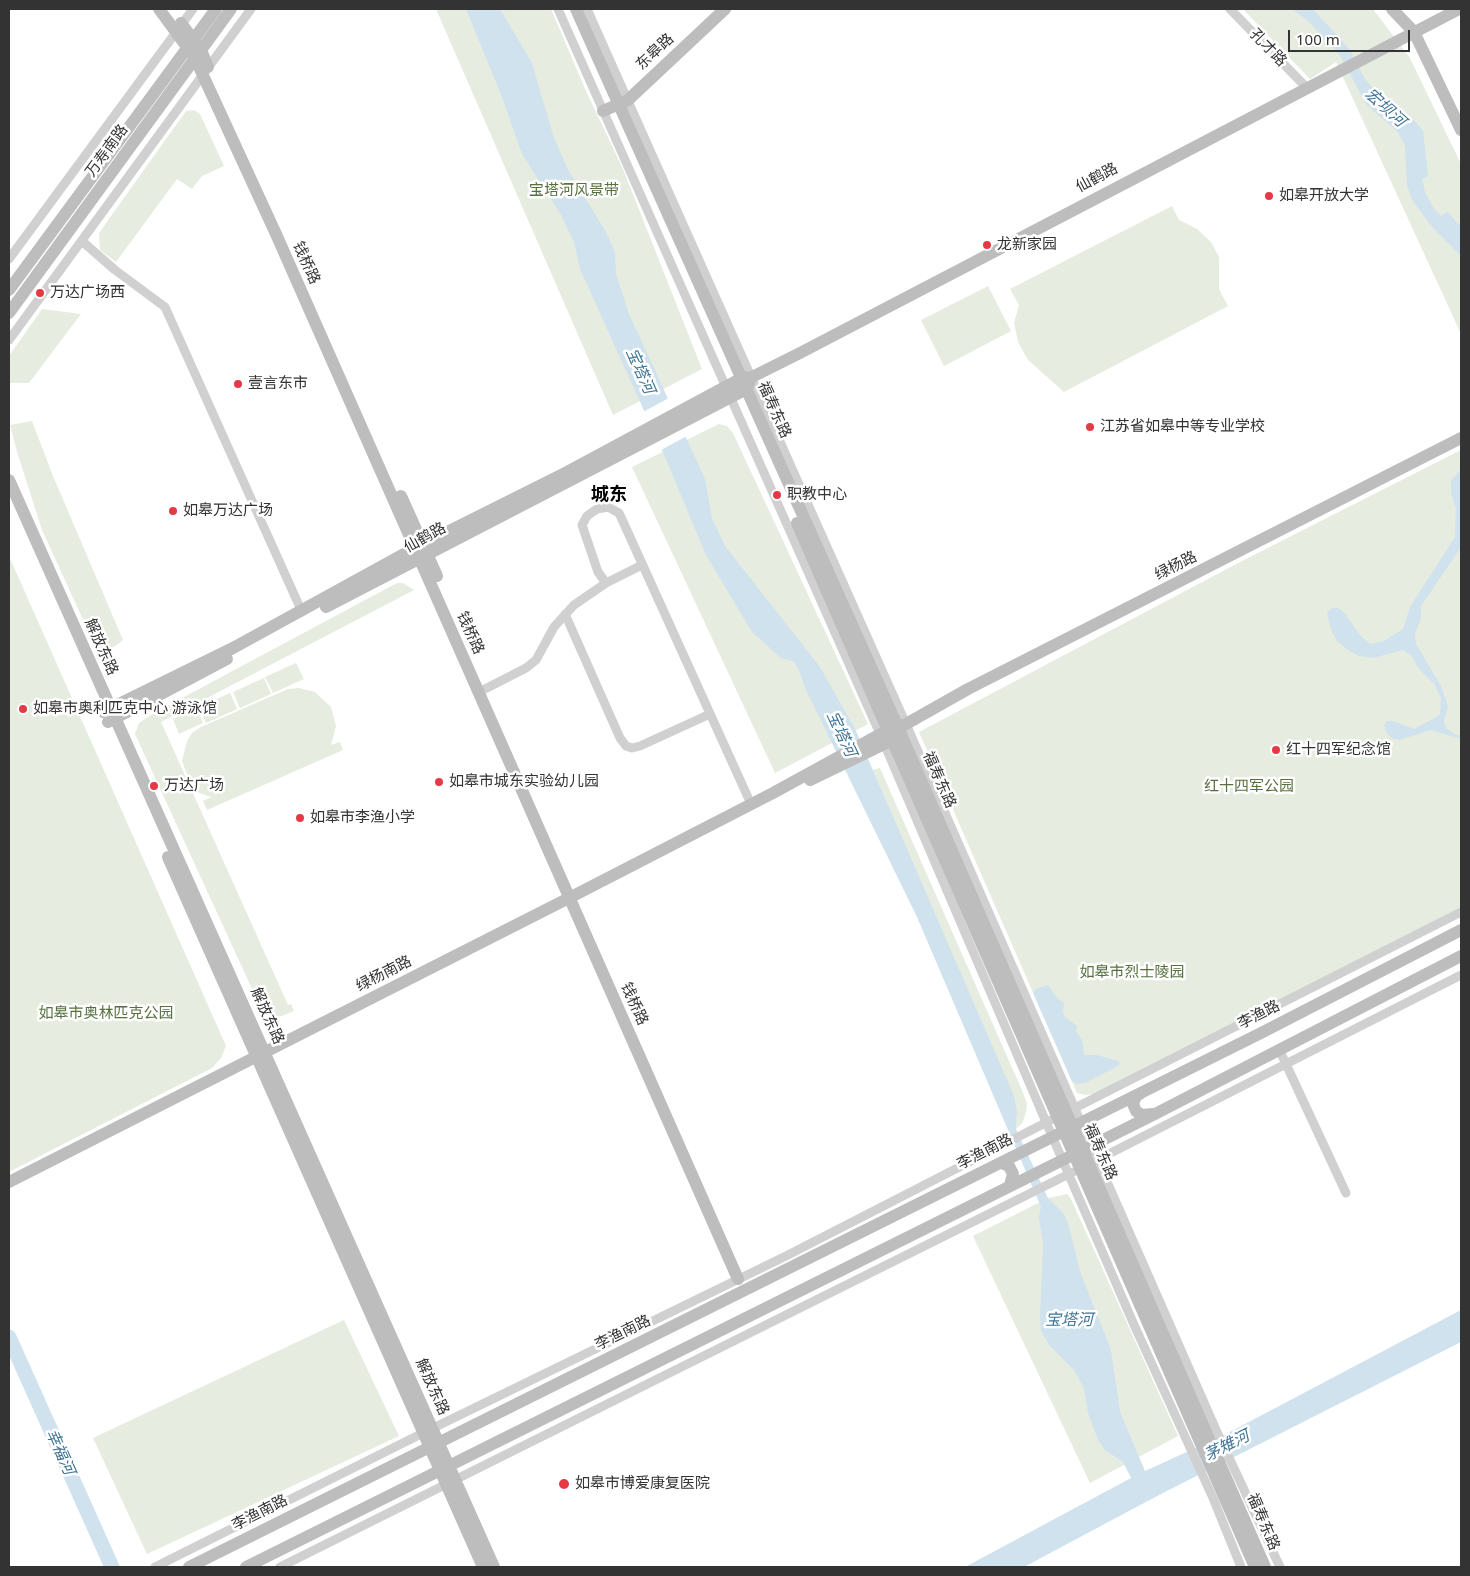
<!DOCTYPE html>
<html>
<head>
<meta charset="utf-8">
<style>
	body { margin:0 }
	#map { position:relative; width:1470px; height:1576px; overflow:hidden; background:#fff; font-family:"Noto Sans",sans-serif }
	canvas { display:block }
	.frame { position:absolute; inset:0; border:10px solid #333; pointer-events:none }
	.scale { position:absolute; left:1288px; top:30px; width:122px; height:22px; box-sizing:border-box; border:2px solid #333; border-top:0; padding-left:6px; font-size:15px; line-height:18px; white-space:nowrap; color:#333; -webkit-text-stroke:4px #fff; paint-order:stroke }
</style>
</head>
<body>
<div id="map">
<canvas width="1470" height="1576"></canvas>
<div class="frame"></div>
<div class="scale">100 m</div>
</div>
<script>
const ctx = document.querySelector('canvas').getContext('2d');
ctx.lineJoin = 'round';
function fillPath(path, color) { ctx.fillStyle = color; ctx.fill(path, 'evenodd'); }
const shape = rows => new Path2D(rows.map(r => 'M' + r).join(''));
function strokePath(path, color, width, dash) { ctx.strokeStyle = color; ctx.lineWidth = width; ctx.lineCap = dash ? 'butt' : 'round'; ctx.setLineDash(dash || []); ctx.stroke(path); }
function label(font, color, halo, rows, align = 'center') {
  ctx.font = font + ' "Noto Sans","Noto Sans SC",sans-serif'; ctx.lineWidth = 5; ctx.setLineDash([]); ctx.textBaseline = 'middle'; ctx.strokeStyle = halo; ctx.fillStyle = color; for (const [text, x, y, turn = 0] of rows) {
    ctx.save(); ctx.translate(x, y); ctx.rotate((+turn || 0) * Math.PI / 180); ctx.textAlign = isNaN(turn) ? turn : align; if (halo) ctx.strokeText(text, 0, 0); ctx.fillText(text, 0, 0); ctx.restore();
  }
}
const green = shape([
	[436,9,551,9,586,91,623,169,702,369,613,415],
	[1243,9,1373,9,1410,58,1461,164,1461,334,1336,62,1310,79],
	[194,110,200,114,224,166,202,176,192,189,177,179,116,262,100,250,99,233,186,111],
	[1172,206,1179,220,1197,229,1211,242,1219,257,1219,289,1228,306,1064,392,1028,360,1018,342,1014,323,1019,305,1010,289],
	[988,286,1011,331,944,366,921,320],
	[42,309,81,314,29,383,9,383,9,356],
	[32,421,53,476,123,640,107,652,115,667,107,672,42,530,18,455,10,425],
	[719,424,727,426,733,433,868,724,775,773,632,467],
	[1461,450,1461,907,1096,1094,1085,1095,1077,1093,919,732,1240,562],
	[9,556,226,1046,221,1058,212,1068,9,1172],
	[397,583,403,583,414,590,161,722,288,1005,291,1004,294,1011,274,1019,264,1015,135,734,139,723,154,713],
	[296,663,304,679,273,693,265,677],
	[264,678,271,694,240,708,233,692],
	[299,688,315,692,331,707,336,726,331,745,340,742,343,750,207,810,203,801,211,797,197,792,192,787,182,761,187,741,192,733,201,727,288,689],
	[230,693,237,709,206,723,199,707],
	[197,709,203,723,179,734,173,719],
	[880,768,1021,1088,1027,1103,1026,1112,1023,1122,1016,1129,1017,1112,873,770],
	[1067,1194,1071,1199,1178,1436,1090,1483,973,1236,1048,1198],
	[344,1320,399,1436,147,1554,93,1438]
]);
const water = shape([
	[466,9,500,9,532,63,553,135,568,170,606,232,615,252,616,274,629,314,705,479,712,518,725,546,820,667,856,731,1014,1096,1017,1112,1016,1129,1048,1198,1064,1214,1068,1224,1081,1274,1111,1350,1120,1412,1145,1471,1226,1434,1461,1310,1461,1342,1159,1495,1024,1567,965,1567,1131,1478,1123,1462,1105,1450,1098,1440,1088,1413,1084,1389,1075,1371,1050,1346,1041,1331,1040,1315,1043,1245,1039,1217,1041,1207,917,917,806,690,798,668,793,661,781,658,752,632,706,555,665,457,580,269,574,242,561,215,522,154,502,97],
	[1292,9,1313,9,1350,50,1365,79,1377,93,1412,118,1423,131,1428,176,1422,179,1425,192,1434,209,1441,216,1448,212,1461,227,1461,256,1433,228,1412,200,1407,185,1405,146,1398,132,1367,105,1339,54,1308,21],
	[1461,469,1461,547,1421,606,1421,618,1415,634,1416,644,1441,686,1446,700,1448,707,1444,721,1446,728,1456,735,1461,735,1461,739,1431,730,1399,740,1391,738,1386,731,1384,725,1387,721,1393,721,1414,729,1440,715,1441,698,1435,685,1419,669,1412,656,1403,650,1373,658,1359,656,1348,650,1337,641,1331,630,1327,612,1332,608,1338,608,1343,611,1360,635,1370,644,1384,641,1403,629,1410,607,1455,537,1456,508,1451,493,1451,481],
	[1048,985,1057,998,1064,1003,1063,1012,1065,1017,1077,1026,1076,1031,1082,1040,1084,1055,1097,1055,1118,1061,1120,1064,1118,1066,1085,1083,1077,1084,1072,1081,1033,993,1036,989]
]);
const pier = shape([
	[669,398,687,436,659,451,641,413]
]);
const river = shape([
	[9,1337,112,1567]
]);
const street = shape([
	[558,9,880,734,1052,1136,1135,1327,1213,1498,1241,1567],
	[587,9,906,724,1217,1432,1280,1567],
	[1230,9,1306,87],
	[83,242,115,270,165,307,302,612],
	[9,259,193,9],
	[9,340,251,9],
	[606,583,598,572,582,525,587,516,597,509,608,507,619,513,625,526,751,804],
	[565,614,620,738,626,746,632,748,640,746,710,714],
	[485,689,526,668,536,660,554,627,574,605,606,583,642,565],
	[1279,1049,1346,1193],
	[1069,1111,1461,912],
	[1091,1163,1461,975],
	[155,1567,423,1433,786,1256,1051,1120],
	[280,1567,1073,1172]
]);
const secondary = shape([
	[159,9,195,58,276,234,738,1279],
	[576,9,900,732,1265,1567],
	[1392,9,1414,32,1461,130],
	[181,23,201,50,208,67],
	[603,111,628,100,725,9],
	[9,290,216,9],
	[9,313,231,9],
	[9,480,494,1567],
	[401,496,437,576],
	[797,523,1255,1567],
	[326,607,739,393,747,389,749,383],
	[103,712,233,648,415,548,567,472,725,387,742,378,752,377,800,353,1459,9],
	[108,722,227,659],
	[810,780,884,744,898,734],
	[168,857,483,1567],
	[1141,1093,1136,1096,1133,1104,1136,1111,1141,1115,1153,1114],
	[1001,1163,1009,1166,1013,1174,1010,1185],
	[9,1182,569,898,773,793,888,730,906,724,968,689,1461,438],
	[189,1567,1261,1033,1461,930],
	[246,1567,1155,1114,1461,956]
]);
const markers = [
	[1269,196,5,"#e63946"],
	[987,245,5,"#e63946"],
	[40,293,5,"#e63946"],
	[238,384,5,"#e63946"],
	[1090,427,5,"#e63946"],
	[777,495,5,"#e63946"],
	[173,511,5,"#e63946"],
	[23,709,5,"#e63946"],
	[1276,750,5,"#e63946"],
	[439,782,5,"#e63946"],
	[154,786,5,"#e63946"],
	[300,818,5,"#e63946"],
	[564,1484,6,"#e63946"]
];
const streetNames = [
	["孔才路",1268,48,46],
	["东皋路",655,52,-43],
	["万寿南路",107,151,-54],
	["仙鹤路",1097,178,-28],
	["钱桥路",306,263,66],
	["福寿东路",774,410,66],
	["仙鹤路",425,538,-29],
	["绿杨路",1176,566,-27],
	["钱桥路",470,633,66],
	["解放东路",101,647,66],
	["福寿东路",939,780,66],
	["绿杨南路",384,974,-27],
	["钱桥路",634,1004,66],
	["李渔路",1259,1015,-27],
	["解放东路",267,1016,66],
	["李渔南路",985,1152,-27],
	["福寿东路",1100,1152,66],
	["李渔南路",623,1333,-26],
	["解放东路",432,1387,66],
	["李渔南路",260,1513,-27],
	["福寿东路",1263,1522,67]
];
const parkNames = [
	["宝塔河风景带",574,191],
	["红十四军公园",1249,787],
	["如皋市烈士陵园",1132,973],
	["如皋市奥林匹克公园",106,1014]
];
const poiNames = [
	["如皋开放大学",1279,196],
	["龙新家园",997,245],
	["万达广场西",50,293],
	["壹言东市",248,384],
	["江苏省如皋中等专业学校",1100,427],
	["职教中心",787,495],
	["如皋万达广场",183,511],
	["如皋市奥利匹克中心 游泳馆",33,709],
	["红十四军纪念馆",1286,750],
	["如皋市城东实验幼儿园",449,782],
	["万达广场",164,786],
	["如皋市李渔小学",310,818],
	["如皋市博爱康复医院",575,1484]
];
const waterNames = [
	["宏坝河",1385,108,42],
	["宝塔河",640,371,66],
	["宝塔河",841,734,65],
	["宝塔河",1069,1320],
	["茅雉河",1227,1446,-27],
	["幸福河",60,1452,66]
];
const quarterNames = [
	["城东",609,495]
];
fillPath(green, '#e6ecdf');
fillPath(water, '#cfe2ee');
fillPath(pier, '#fff');
strokePath(river, '#cfe2ee', 15);
strokePath(street, '#d0d0d0', 9);
strokePath(secondary, '#bdbdbd', 12);
for (const [x, y, r, color] of markers) { const dot = new Path2D(); dot.arc(x, y, r, 0, 2 * Math.PI); ctx.fillStyle = color; ctx.fill(dot); strokePath(dot, '#fff', 2); }
label('15px', '#333', '#fff', streetNames);
label('15px', '#56703f', '#fff', parkNames);
label('15px', '#333', '#fff', poiNames, 'left');
label('italic 16px', '#3f7597', '#fff', waterNames);
label('bold 18px', '#000', '#fff', quarterNames);
</script>
</body>
</html>
